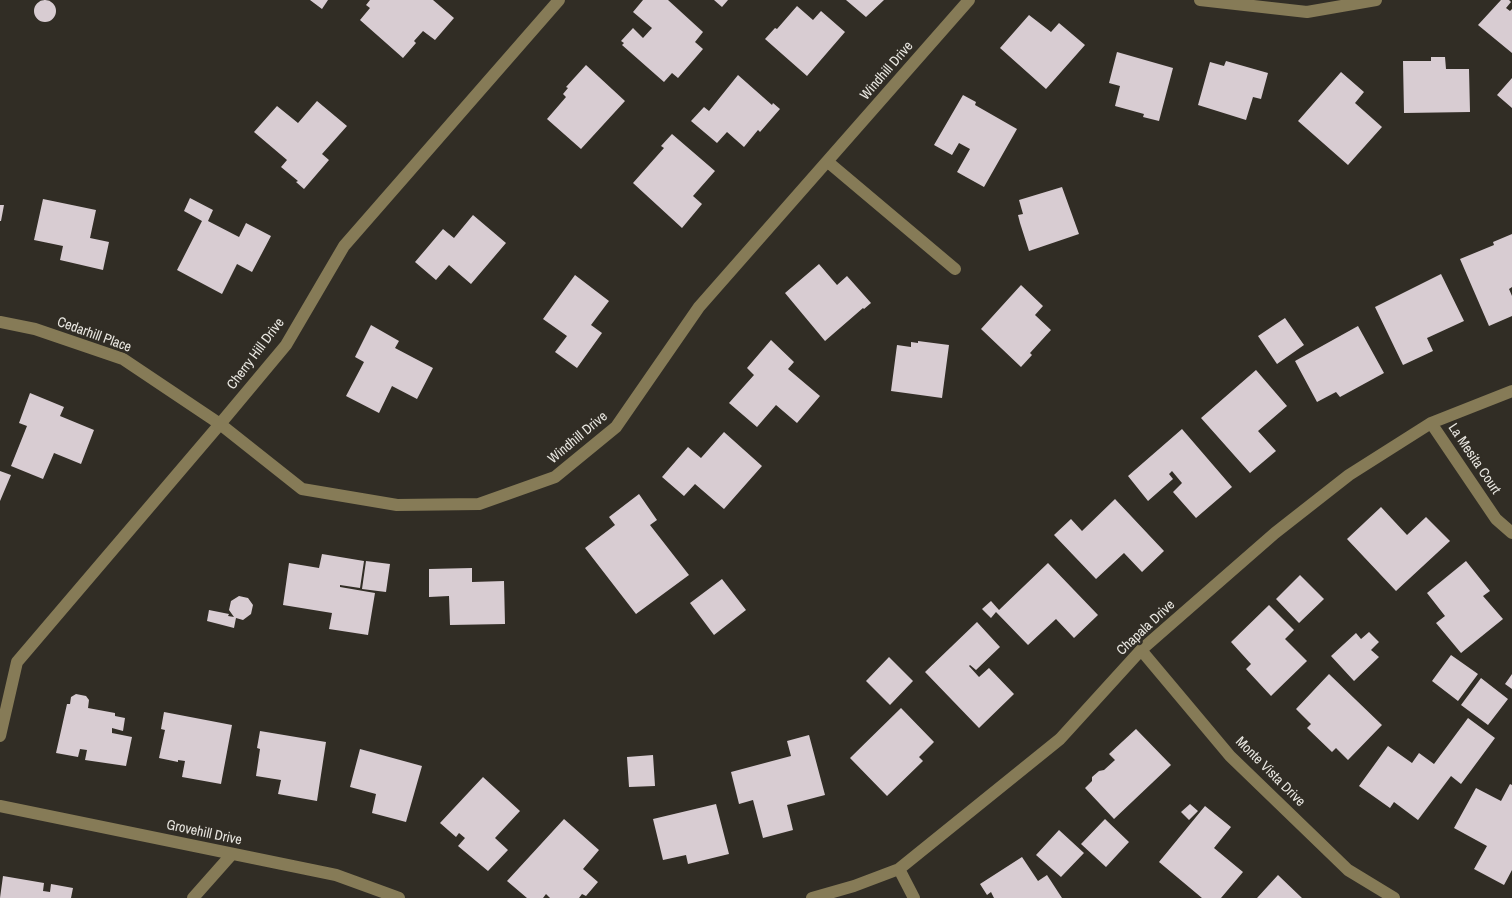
<!DOCTYPE html>
<html>
<head>
<meta charset="utf-8">
<style>
	body { margin:0 }
	canvas { display:block; background:#312d25 }
</style>
</head>
<body>
<canvas width="1512" height="898"></canvas>
<script>
const ctx = document.querySelector('canvas').getContext('2d');
ctx.lineJoin = 'round';
function fillPath(path, color) { ctx.fillStyle = color; ctx.fill(path, 'evenodd'); }
const shape = rows => new Path2D(rows.map(r => 'M' + r).join(''));
function strokePath(path, color, width, dash) { ctx.strokeStyle = color; ctx.lineWidth = width; ctx.lineCap = dash ? 'butt' : 'round'; ctx.setLineDash(dash || []); ctx.stroke(path); }
function label(font, color, halo, rows, align = 'center') {
  ctx.font = font + ' "Archivo Narrow",sans-serif'; ctx.lineWidth = 5; ctx.setLineDash([]); ctx.textBaseline = 'middle'; ctx.strokeStyle = halo; ctx.fillStyle = color; for (const [text, x, y, turn = 0] of rows) {
    ctx.save(); ctx.translate(x, y); ctx.rotate((+turn || 0) * Math.PI / 180); ctx.textAlign = isNaN(turn) ? turn : align; if (halo) ctx.strokeText(text, 0, 0); ctx.fillText(text, 0, 0); ctx.restore();
  }
}
const building = shape([
	'34 11a11 11 0 1 1 22 0a11 11 0 1 1-22 0Z',
	[310,0,328,0,322,9],
	[370,0,433,0,454,18,435,40,423,31,414,41,416,43,403,58,360,20,370,8,366,5],
	[643,0,668,0,703,32,695,42,703,49,678,78,672,73,664,82,622,45,624,43,621,41,633,28,643,38,652,28,633,12],
	[714,0,728,0,722,7],
	[846,0,884,0,866,17],
	[1501,0,1509,0,1511,2,1506,8,1510,11,1512,9,1512,53,1478,25],
	[797,6,813,20,821,11,845,32,807,76,765,39,775,28,777,29],
	[1029,15,1051,32,1059,23,1085,45,1046,89,1000,48],
	[1117,52,1173,68,1159,121,1143,117,1144,114,1115,106,1120,86,1109,83],
	[1431,57,1445,57,1446,69,1469,69,1470,112,1404,113,1403,61,1431,61],
	[1226,61,1268,73,1261,99,1253,97,1246,120,1198,105,1210,62,1224,66],
	[586,65,625,101,581,149,547,119,566,97,563,94,568,88,566,87],
	[1341,72,1364,92,1355,103,1382,127,1348,165,1298,121],
	[738,75,772,105,773,103,780,109,760,132,758,130,744,147,727,132,717,143,691,121,704,107,709,111],
	[1512,78,1512,108,1497,95],
	[963,95,976,102,975,105,1017,129,984,187,957,172,970,149,959,143,952,155,934,145],
	[317,101,347,126,322,154,329,160,304,189,296,182,298,181,281,167,287,160,254,132,277,106,298,123],
	[672,134,715,171,693,196,702,204,682,228,633,183,664,148,661,146],
	[1062,187,1079,234,1029,251,1020,223,1018,215,1023,214,1019,200],
	[190,198,213,210,208,221,239,237,246,223,271,236,252,272,237,264,222,294,177,270,202,221,184,211],
	[43,199,96,210,90,238,109,242,103,270,60,260,63,246,34,240],
	[0,205,4,205,1,221,0,221],
	[473,215,506,243,471,284,449,265,436,280,415,262,443,229,454,238],
	[1512,234,1512,287,1509,289,1512,296,1512,316,1489,326,1460,259,1494,245,1493,242],
	[819,264,837,285,847,276,871,303,864,309,863,308,825,341,785,293],
	[1441,274,1464,321,1427,338,1433,351,1403,365,1375,307],
	[575,275,609,301,591,325,602,333,577,368,555,352,567,336,543,319],
	[1021,285,1043,306,1035,315,1051,330,1030,353,1032,355,1021,367,981,329],
	[1285,318,1304,345,1277,364,1258,336],
	[371,325,399,341,395,348,433,368,417,399,392,386,379,413,346,396,364,362,355,357],
	[1358,326,1384,373,1340,397,1336,392,1317,402,1295,361],
	[771,340,794,362,788,369,820,396,797,423,776,405,757,427,729,403,754,375,747,368],
	[918,341,949,345,942,398,891,391,897,345,911,347,911,342,918,343],
	[1256,370,1287,406,1258,431,1276,451,1250,473,1201,418],
	[30,393,64,407,60,416,94,430,81,464,54,453,43,479,11,466,27,426,19,423],
	[1182,429,1232,487,1196,518,1173,492,1182,483,1172,471,1169,474,1173,479,1148,501,1128,476],
	[724,432,762,466,724,509,695,484,684,496,662,477,688,447,701,458],
	[0,471,11,475,0,501],
	[639,494,657,520,650,525,689,575,636,614,585,548,615,525,609,517],
	[1115,499,1164,551,1142,572,1124,553,1096,579,1054,535,1071,519,1082,531],
	[1381,507,1407,535,1426,517,1450,541,1396,591,1347,539],
	[322,554,364,561,360,588,340,585,340,587,375,593,368,635,329,629,332,613,283,605,289,563,319,568],
	[366,561,390,564,386,592,362,589],
	[1466,561,1490,591,1483,596,1503,619,1461,653,1436,623,1445,616,1427,593],
	[1048,563,1098,615,1074,638,1056,619,1028,645,996,612,991,618,982,609,991,601,999,610],
	[472,568,472,582,504,581,505,624,450,625,449,596,429,597,429,569],
	[1300,575,1324,599,1299,623,1276,599],
	[722,579,746,610,714,635,690,603],
	[239,596,248,598,253,605,251,614,243,620,236,618,234,628,207,621,209,610,229,614,228,616,234,617,229,610,231,601],
	[1269,605,1294,630,1285,639,1307,661,1271,696,1246,669,1251,664,1231,642],
	[977,622,1000,647,976,670,970,665,969,666,979,677,989,668,1014,694,979,728,925,672],
	[1369,632,1379,642,1371,650,1379,657,1354,681,1331,656,1356,633,1361,639],
	[1451,655,1478,674,1458,701,1432,681],
	[889,657,913,681,890,705,866,681],
	[1329,674,1382,725,1348,760,1336,748,1332,752,1307,728,1311,724,1296,709],
	[1512,674,1512,689,1505,684],
	[1481,678,1508,699,1488,725,1461,705],
	[76,694,86,696,89,700,88,708,115,713,115,716,125,718,123,731,112,728,112,733,132,737,126,766,85,760,87,750,80,749,78,757,56,753,67,704,70,704,71,697],
	[901,708,934,742,919,757,923,761,887,796,850,758],
	[164,712,232,725,221,784,182,777,185,761,178,760,178,762,159,758,165,730,161,729],
	[1468,718,1495,738,1461,784,1451,776,1418,820,1394,802,1390,808,1359,786,1388,746,1412,763,1419,753,1434,764],
	[1136,729,1171,765,1114,819,1085,788,1092,781,1092,777,1099,771,1104,770,1115,760,1109,754],
	[260,731,326,742,317,801,278,794,281,780,256,776,260,749,257,748],
	[809,735,825,795,787,805,793,830,763,838,753,800,739,804,731,772,791,756,787,741],
	[360,749,422,766,406,822,372,813,376,794,350,787],
	[653,755,655,786,629,787,627,757],
	[483,777,520,811,495,838,508,850,488,871,458,846,465,838,459,833,456,837,440,823],
	[1510,784,1512,785,1512,870,1504,885,1474,869,1487,846,1454,828,1476,788,1501,801],
	[716,804,729,854,688,864,686,855,663,860,653,819],
	[1190,804,1198,811,1189,820,1181,812],
	[1205,806,1231,827,1214,848,1243,872,1221,898,1202,898,1159,862],
	[564,819,599,850,583,869,598,882,586,896,582,894,579,898,550,898,546,894,543,898,527,898,507,881],
	[1105,819,1129,842,1106,867,1081,844],
	[1059,830,1084,853,1061,877,1036,855],
	[1022,857,1038,881,1047,875,1062,898,994,898,991,892,987,895,980,884],
	[1278,875,1302,898,1257,898],
	[3,876,44,883,43,891,50,892,51,884,73,888,71,898,0,898]
]);
const minor = shape([
	[1200,0,1307,12,1376,0],
	[828,162,955,269],
	[0,322,35,329,123,359,220,424,302,489,397,505,479,504,555,477,616,427,699,307,969,0],
	[1431,423,1496,519,1512,533],
	[1141,650,1230,756,1348,870,1394,898],
	[0,736,17,662,220,424,286,345,344,246,559,0],
	[0,806,336,875,399,898],
	[899,869,914,898],
	[193,898,232,854],
	[812,898,854,886,899,869,1060,739,1141,650,1275,533,1349,475,1431,423,1512,391]
]);
const streetNames = [
	["Windhill Drive",887,71,-49],
	["Cedarhill Place",94,335,20],
	["Cherry Hill Drive",256,354,-53],
	["Windhill Drive",578,438,-40],
	["La Mesita Court",1474,459,56],
	["Chapala Drive",1146,628,-43],
	["Monte Vista Drive",1270,772,45],
	["Grovehill Drive",204,833,12]
];
fillPath(building, '#d8ccd2');
strokePath(minor, '#867b57', 12);
label('14px', '#e9e7e1', '#312d25', streetNames);
</script>
</body>
</html>
